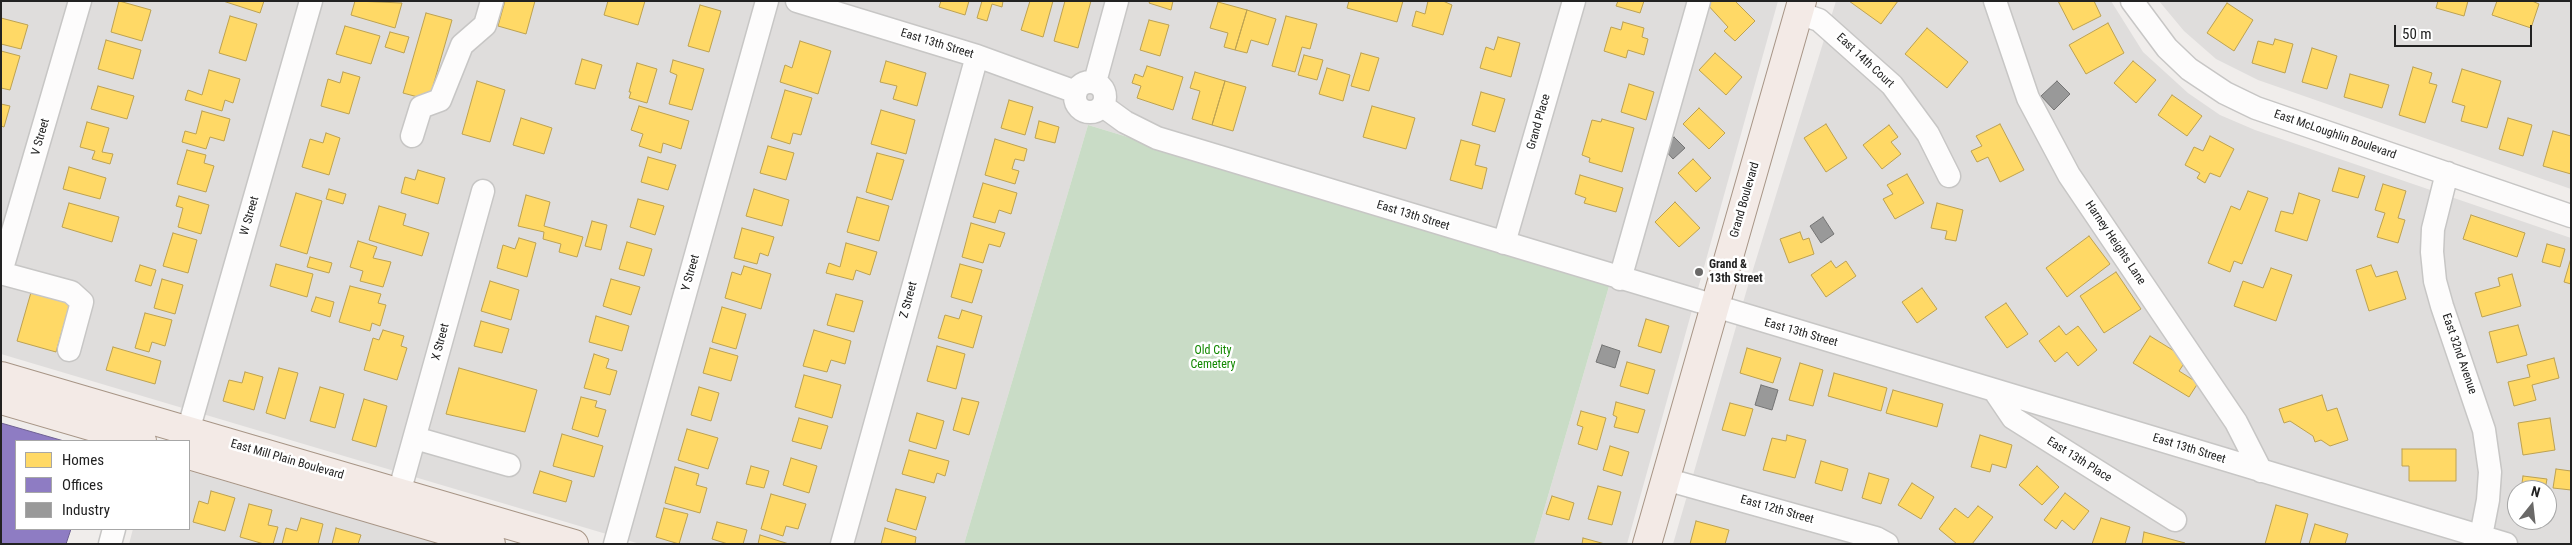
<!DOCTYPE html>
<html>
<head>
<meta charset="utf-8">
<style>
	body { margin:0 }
	#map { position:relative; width:2572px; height:545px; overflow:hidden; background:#f0edeb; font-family:"Roboto Condensed",sans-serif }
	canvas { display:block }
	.frame { position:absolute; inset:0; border:2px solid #222; pointer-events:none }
	.legend { position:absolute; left:15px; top:440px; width:175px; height:90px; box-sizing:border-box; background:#fff; border:1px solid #a7a7a7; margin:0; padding:6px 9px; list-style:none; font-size:15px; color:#222 }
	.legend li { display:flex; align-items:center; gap:10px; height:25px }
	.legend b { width:25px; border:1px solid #a7a7a7 }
	.north { position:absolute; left:2507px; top:480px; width:50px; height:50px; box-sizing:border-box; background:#fff; border:1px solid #a7a7a7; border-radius:50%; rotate:16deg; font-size:14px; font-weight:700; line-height:20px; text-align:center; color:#222 }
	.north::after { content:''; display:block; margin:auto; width:18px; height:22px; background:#6a6968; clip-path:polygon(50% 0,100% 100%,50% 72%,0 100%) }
	.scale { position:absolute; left:2394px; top:25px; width:138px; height:22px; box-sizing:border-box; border:2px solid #222; border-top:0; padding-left:6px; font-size:15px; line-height:18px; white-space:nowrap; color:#222; -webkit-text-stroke:4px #fff; paint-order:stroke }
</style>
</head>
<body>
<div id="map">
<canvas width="2572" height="545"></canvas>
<div class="frame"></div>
<ul class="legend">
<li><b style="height:14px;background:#ffd966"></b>Homes</li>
<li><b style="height:14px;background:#8e7cc3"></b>Offices</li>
<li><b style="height:14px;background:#999"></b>Industry</li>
</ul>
<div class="north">N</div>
<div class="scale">50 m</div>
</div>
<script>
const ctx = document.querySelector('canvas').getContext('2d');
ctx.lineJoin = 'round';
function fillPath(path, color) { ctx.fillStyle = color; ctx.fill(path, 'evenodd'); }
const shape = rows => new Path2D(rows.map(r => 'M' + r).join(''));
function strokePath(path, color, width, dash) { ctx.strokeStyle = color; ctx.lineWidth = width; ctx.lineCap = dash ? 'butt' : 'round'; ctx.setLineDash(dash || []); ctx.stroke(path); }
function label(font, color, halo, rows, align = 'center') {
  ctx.font = font + ' "Roboto Condensed",sans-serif'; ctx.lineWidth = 5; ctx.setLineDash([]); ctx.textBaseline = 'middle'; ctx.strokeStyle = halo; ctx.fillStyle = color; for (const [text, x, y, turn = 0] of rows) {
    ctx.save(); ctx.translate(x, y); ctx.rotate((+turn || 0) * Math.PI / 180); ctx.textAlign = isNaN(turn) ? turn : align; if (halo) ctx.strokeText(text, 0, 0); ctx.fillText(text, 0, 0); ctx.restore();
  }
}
const residential = shape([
	[1,1,1778,1,1627,544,1534,544,1610,283,1088,125,964,544,640,544,1,354],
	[1836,1,2111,1,2143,52,2188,93,2220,115,2255,130,2571,238,2571,544,1673,544,1747,289],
	[2517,490,2547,490,2547,520,2517,520],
	[2159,1,2571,1,2571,189,2258,80,2216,59,2184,31],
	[189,471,442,544,129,544,133,529,189,529]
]);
const cemetery = shape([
	[1088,125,1610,283,1534,544,964,544]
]);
const homes = shape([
	[119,1,151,10,142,41,111,32,119,1],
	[223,1,264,1,260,13,223,1],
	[355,1,402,3,395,28,351,15,355,1],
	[505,1,535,1,526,34,498,26,505,1],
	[608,1,645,1,638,25,604,15,608,1],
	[941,1,969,1,965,15,939,7,941,1],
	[982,1,1003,1,1002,7,992,4,987,21,977,18,982,1],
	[1030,1,1053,1,1043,37,1021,30,1030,1],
	[1065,1,1091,1,1078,48,1054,41,1065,1],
	[1150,1,1173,1,1171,10,1149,3,1150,1],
	[1349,1,1403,1,1397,22,1347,8,1349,1],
	[1428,1,1443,1,1452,5,1443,35,1412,26,1416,11,1425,14,1428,1],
	[1618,1,1644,1,1640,13,1616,6,1618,1],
	[1708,1,1735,1,1755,21,1735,41,1724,31,1728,27,1706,3,1708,1],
	[1849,1,1898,1,1881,24,1849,1],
	[2058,1,2094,1,2101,16,2073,30,2058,1],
	[2438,1,2468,1,2464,16,2436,8,2438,1],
	[2497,1,2532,1,2539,4,2531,28,2492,15,2497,1],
	[1218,2,1247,10,1235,50,1224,47,1228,33,1210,28,1218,2],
	[2227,3,2253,20,2234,51,2207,33,2227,3],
	[700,5,721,11,709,52,688,46,700,5],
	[1247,10,1276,19,1268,45,1251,40,1247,53,1235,50,1247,10],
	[426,13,452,20,429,100,403,93,426,13],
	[230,16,257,24,246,61,219,53,230,16],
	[1286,16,1317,24,1310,49,1302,47,1295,72,1272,66,1286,16],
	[1,18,28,25,21,49,1,44,1,18],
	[1149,20,1169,25,1160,56,1140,50,1149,20],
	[1623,22,1644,28,1642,37,1648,39,1644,55,1628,50,1626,58,1604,51,1611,27,1621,30,1623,22],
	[2108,23,2124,53,2086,74,2069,45,2108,23],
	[345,26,380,36,371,64,336,54,345,26],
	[1927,28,1968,62,1947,88,1905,54,1927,28],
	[390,32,409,37,404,53,385,47,390,32],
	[1498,37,1520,43,1511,77,1480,68,1486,47,1494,50,1498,37],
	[2275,39,2293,44,2285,73,2252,63,2258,41,2273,45,2275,39],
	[106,40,141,50,133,79,98,69,106,40],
	[800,41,831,51,818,94,780,82,785,65,792,68,800,41],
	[2312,48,2337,56,2327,89,2302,82,2312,48],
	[1,51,20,56,10,90,1,88,1,51],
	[1361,53,1379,58,1369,91,1351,86,1361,53],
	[1715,53,1742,77,1726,95,1699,70,1715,53],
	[1304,55,1323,60,1317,80,1298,75,1304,55],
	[582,59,602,65,595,89,575,84,582,59],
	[673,60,704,69,692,110,669,104,677,75,670,72,673,60],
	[886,61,926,73,917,106,893,99,897,86,880,82,886,61],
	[2133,61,2156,80,2136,103,2114,83,2133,61],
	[637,63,657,69,647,103,629,98,631,92,629,92,637,63],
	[1147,66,1183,77,1173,110,1137,98,1141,86,1132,83,1135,74,1143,77,1147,66],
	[2413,67,2432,73,2429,83,2437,85,2425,123,2399,115,2413,67],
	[1327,68,1350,75,1343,101,1319,94,1327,68],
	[2462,69,2501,81,2487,128,2461,121,2465,106,2452,102,2462,69],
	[209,70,240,79,233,103,225,100,222,111,185,100,188,90,202,95,209,70],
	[343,72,360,77,349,114,321,106,328,79,340,83,343,72],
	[1195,72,1225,81,1212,125,1192,119,1200,91,1190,88,1195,72],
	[2350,74,2389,85,2382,108,2344,97,2350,74],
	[477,81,505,90,490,142,462,134,477,81],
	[1225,81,1246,87,1233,131,1212,125,1225,81],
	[1629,84,1654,92,1646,120,1621,112,1629,84],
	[98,86,134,96,127,119,91,109,98,86],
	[785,90,812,98,801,135,793,133,790,144,771,138,785,90],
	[1481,92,1505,99,1495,132,1472,125,1481,92],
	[2172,95,2202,116,2187,136,2158,115,2172,95],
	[1009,100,1033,107,1025,135,1001,128,1009,100],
	[1,104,10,106,4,127,1,126,1,104],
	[639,106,689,121,681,149,663,143,661,153,639,146,643,134,631,130,639,106],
	[1372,106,1415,118,1406,149,1363,137,1372,106],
	[1699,108,1725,133,1709,149,1683,124,1699,108],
	[881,110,915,120,906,154,871,144,881,110],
	[202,111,230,119,224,141,210,137,206,149,182,142,185,131,196,134,202,111],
	[521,118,552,128,544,154,513,145,521,118],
	[2508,118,2532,125,2523,156,2499,149,2508,118],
	[1602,119,1634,128,1622,172,1589,162,1590,158,1582,155,1592,120,1601,122,1602,119],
	[1039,121,1059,127,1055,143,1035,138,1039,121],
	[87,122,109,128,102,152,113,154,110,164,92,159,95,151,80,147,87,122],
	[1826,124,1847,158,1826,172,1804,138,1826,124],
	[2000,124,2024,170,2000,182,1988,157,1977,162,1971,151,1982,146,1976,136,2000,124],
	[1889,125,1898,137,1891,142,1901,154,1882,169,1863,145,1889,125],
	[2553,131,2571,136,2571,174,2543,166,2553,131],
	[326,133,340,138,329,175,302,167,310,139,323,143,326,133],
	[2210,136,2234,149,2220,177,2210,173,2205,183,2197,178,2200,173,2185,165,2194,147,2203,151,2210,136],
	[995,139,1027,149,1024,161,1015,159,1012,169,1019,171,1015,184,985,175,995,139],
	[1461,140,1480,145,1475,165,1487,168,1482,189,1450,180,1461,140],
	[768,146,794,153,786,180,760,173,768,146],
	[187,150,206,155,204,163,214,166,206,192,177,184,187,150],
	[877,153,904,160,892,200,866,192,877,153],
	[648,157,676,165,668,190,641,182,648,157],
	[1693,159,1711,178,1696,192,1678,173,1693,159],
	[69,167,106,178,100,199,63,189,69,167],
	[2339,168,2365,176,2358,198,2332,191,2339,168],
	[418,170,445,178,438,204,401,193,405,177,415,180,418,170],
	[1907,174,1924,203,1895,219,1883,199,1893,194,1887,185,1907,174],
	[1580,175,1623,188,1616,212,1584,203,1586,198,1575,194,1580,175],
	[983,183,1017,193,1011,214,999,210,995,223,973,217,983,183],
	[2383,184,2406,191,2398,218,2405,220,2398,243,2377,237,2385,213,2375,210,2383,184],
	[329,189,346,194,343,204,326,199,329,189],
	[754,189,789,200,782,226,746,216,754,189],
	[2248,191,2268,198,2242,264,2234,261,2230,272,2208,263,2231,206,2240,210,2248,191],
	[296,193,322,201,307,254,280,246,296,193],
	[2299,193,2320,200,2307,241,2275,231,2281,211,2293,214,2299,193],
	[526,195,550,202,544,226,583,237,577,257,559,252,561,244,543,239,544,232,518,226,526,195],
	[179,196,209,205,201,234,178,227,183,208,176,206,179,196],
	[857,197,889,206,879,241,847,232,857,197],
	[638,199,664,206,655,235,630,227,638,199],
	[1675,202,1700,228,1679,247,1655,222,1675,202],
	[69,203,119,217,112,242,62,227,69,203],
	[1937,203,1963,210,1956,241,1945,239,1947,231,1931,228,1937,203],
	[379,206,406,214,403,225,429,233,422,256,369,240,379,206],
	[2471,215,2525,233,2517,257,2463,239,2471,215],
	[592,221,607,225,601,250,585,246,592,221],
	[971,223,1005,233,1000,247,989,244,983,263,962,257,971,223],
	[742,228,774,237,768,256,760,253,757,264,734,258,742,228],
	[1800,232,1803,240,1809,238,1814,254,1789,263,1780,239,1800,232],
	[173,233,197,240,188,273,163,266,173,233],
	[2089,236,2110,264,2067,297,2046,268,2089,236],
	[519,238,536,243,527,277,497,268,503,245,515,249,519,238],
	[358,241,377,247,373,258,391,262,383,287,360,281,363,271,350,267,358,241],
	[627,242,652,249,644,276,619,269,627,242],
	[846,243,877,252,870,275,856,270,853,280,826,273,829,263,840,267,846,243],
	[2547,244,2565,249,2560,267,2542,262,2547,244],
	[310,257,332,263,329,273,307,267,310,257],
	[2571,258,2571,284,2564,282,2571,258],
	[1831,261,1836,268,1846,261,1856,276,1826,297,1811,275,1831,261],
	[276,264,313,274,307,297,270,286,276,264],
	[960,264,982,270,972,303,951,297,960,264],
	[140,265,156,270,151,286,135,281,140,265],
	[2371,265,2376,277,2397,271,2406,299,2369,311,2356,270,2371,265],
	[744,266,771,274,761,309,725,298,732,272,741,275,744,266],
	[2271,268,2292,275,2276,321,2234,306,2243,281,2263,288,2271,268],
	[2116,272,2141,309,2104,333,2080,296,2116,272],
	[2512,274,2521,306,2482,317,2475,293,2500,286,2498,278,2512,274],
	[162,279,183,285,175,314,154,308,162,279],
	[611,279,640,287,631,315,603,306,611,279],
	[490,281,519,290,511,320,481,311,490,281],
	[350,286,381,294,378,303,386,305,380,326,372,323,370,331,339,322,350,286],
	[1922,288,1937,309,1917,323,1902,302,1922,288],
	[32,289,71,300,56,352,17,341,32,289],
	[836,294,863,301,854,332,827,325,836,294],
	[316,297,334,302,330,317,311,311,316,297],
	[2006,303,2028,334,2007,348,1985,317,2006,303],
	[722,307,746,314,736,349,712,342,722,307],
	[962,310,982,316,973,348,938,338,945,315,959,319,962,310],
	[145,313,172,320,165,346,152,342,149,352,135,348,145,313],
	[596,316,629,326,622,351,589,342,596,316],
	[1646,319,1669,326,1661,353,1638,346,1646,319],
	[481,321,509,329,502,353,474,346,481,321],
	[2518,325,2527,355,2497,363,2489,332,2518,325],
	[2059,326,2066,335,2078,326,2097,350,2078,366,2067,352,2055,362,2039,341,2059,326],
	[383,330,404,336,401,346,407,348,397,380,364,370,373,338,379,340,383,330],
	[814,330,851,341,845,364,831,360,827,372,803,366,814,330],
	[2150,336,2187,359,2179,371,2198,383,2189,397,2133,363,2150,336],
	[937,346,965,354,956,389,927,381,937,346],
	[113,347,161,361,155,384,106,370,113,347],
	[710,348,738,356,731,381,703,373,710,348],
	[1747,348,1781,358,1773,383,1740,373,1747,348],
	[594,354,609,359,606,368,617,371,610,395,584,388,594,354],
	[2554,358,2559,378,2532,385,2536,400,2514,406,2508,382,2530,377,2527,365,2554,358],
	[1627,362,1655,370,1648,394,1620,386,1627,362],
	[1800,363,1823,370,1813,406,1789,400,1800,363],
	[279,368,298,373,285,419,266,413,279,368],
	[459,368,537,390,525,432,446,414,459,368],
	[245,372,263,377,254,410,223,401,229,380,242,383,245,372],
	[1834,373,1887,388,1881,411,1828,396,1834,373],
	[804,375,841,385,832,418,795,407,804,375],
	[320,387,344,394,335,428,310,421,320,387],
	[699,387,719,393,711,421,691,415,699,387],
	[1893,390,1943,404,1937,427,1886,413,1893,390],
	[2322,395,2327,411,2337,408,2348,440,2330,446,2321,440,2315,442,2313,436,2290,421,2284,423,2279,409,2322,395],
	[581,397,597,401,595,407,606,410,598,437,572,429,581,397],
	[962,398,979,402,969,435,953,430,962,398],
	[364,399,387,406,376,447,352,440,364,399],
	[1616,402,1645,410,1638,433,1614,427,1617,417,1613,415,1616,402],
	[1730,403,1753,409,1745,436,1722,430,1730,403],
	[1581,411,1606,418,1597,450,1578,444,1583,427,1577,425,1581,411],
	[917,413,944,421,936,449,909,441,917,413],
	[799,418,828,426,821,449,792,441,799,418],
	[2550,418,2555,450,2523,455,2518,423,2550,418],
	[687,429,718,438,708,469,678,460,687,429],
	[562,434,603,446,594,477,553,466,562,434],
	[1787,435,1806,440,1795,478,1763,470,1772,438,1786,441,1787,435],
	[1980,435,2012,445,2006,468,1992,464,1990,472,1971,467,1980,435],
	[1610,446,1629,452,1622,476,1603,470,1610,446],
	[2402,449,2456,449,2456,481,2409,481,2409,466,2402,466,2402,449],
	[909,450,949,461,945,476,937,473,934,483,902,474,909,450],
	[791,458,817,466,809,493,783,485,791,458],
	[1821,461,1848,469,1842,491,1815,483,1821,461],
	[751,466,769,471,764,488,746,484,751,466],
	[2037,466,2059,487,2042,505,2019,485,2037,466],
	[675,467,699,474,696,485,707,488,700,513,665,503,675,467],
	[2556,469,2571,471,2571,490,2553,488,2556,469],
	[540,471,572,481,566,502,533,493,540,471],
	[1869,473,1889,479,1881,504,1862,498,1869,473],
	[2523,476,2547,479,2545,490,2521,490,2523,476],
	[1912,483,1934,497,1921,519,1898,505,1912,483],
	[1598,486,1621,492,1612,525,1588,519,1598,486],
	[896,489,926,497,916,530,887,521,896,489],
	[211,491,235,498,225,531,193,522,199,501,208,504,211,491],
	[2065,493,2089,511,2074,530,2062,520,2056,529,2044,520,2065,493],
	[771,494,806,504,798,529,786,526,783,536,761,529,771,494],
	[1552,496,1574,503,1569,520,1546,514,1552,496],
	[249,504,272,510,268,525,278,527,273,544,264,544,240,537,249,504],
	[2276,505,2308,514,2300,544,2265,544,2276,505],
	[1978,506,1993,517,1972,544,1957,544,1939,529,1955,508,1968,518,1978,506],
	[664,508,688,514,679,544,656,537,664,508],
	[301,518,323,524,318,544,282,544,286,528,297,531,301,518],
	[2101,518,2130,527,2125,544,2092,544,2101,518],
	[1696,521,1729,530,1725,544,1690,544,1696,521],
	[717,522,747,530,743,544,728,544,712,539,717,522],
	[2315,524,2348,534,2345,544,2309,544,2315,524],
	[336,528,361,535,358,544,332,544,336,528],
	[885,528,916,537,915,544,881,544,885,528],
	[2144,532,2185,543,2185,544,2142,544,2144,532],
	[760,535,789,544,758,544,760,535],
	[1583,538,1605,544,1582,544,1583,538]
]);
const offices = shape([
	[1,423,64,441,16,441,16,529,71,529,66,544,1,544,1,423]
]);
const industry = shape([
	[2057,81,2070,94,2054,110,2041,96,2057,81],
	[1674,137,1685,148,1673,159,1663,148,1674,137],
	[1823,217,1834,234,1821,243,1810,226,1823,217],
	[1602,345,1620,351,1615,368,1596,362,1602,345],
	[1761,385,1778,390,1772,410,1755,405,1761,385]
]);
const minor = shape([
	[797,1,977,56,1076,92],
	[1995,1,2028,98,2069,175,2236,422,2261,471],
	[2132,1,2167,48,2189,69,2225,93,2256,108,2571,216],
	[1798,13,1819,20,1892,85,1928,134,1949,176],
	'1075 97a15 15 0 1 1 30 0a15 15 0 1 1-30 0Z',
	[1095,82,1117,1],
	[1103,106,1125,122,1157,138,2506,544],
	[412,136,421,107,440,100,462,45,485,25,492,1],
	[2447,173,2433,229,2432,252,2435,281,2442,306,2484,430,2490,472,2488,500,2481,536],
	[1504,243,1574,1],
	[1,272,80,1],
	[1,273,71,292,82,302,69,350],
	[1620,279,1699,1],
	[1994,390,2013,418,2175,520],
	[188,431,311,1],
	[415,438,509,465],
	[1665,479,1876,538,1887,544],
	[399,493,483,191],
	[110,544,114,529],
	[615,544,767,1],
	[842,544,977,56]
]);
const major = shape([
	[1,376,574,544],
	[1,400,142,441],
	[189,455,491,544],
	[1647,544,1802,1]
]);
const markers = [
	[1699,272,5,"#6a6968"]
];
const streetNames = [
	["East 13th Street",937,44,17],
	["East 14th Court",1865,61,43],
	["Grand Place",1539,122,-74],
	["East McLoughlin Boulevard",2335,135,19],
	["V Street",41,137,-74],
	["Grand Boulevard",1745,200,-74],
	["W Street",250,216,-74],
	["East 13th Street",1413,216,17],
	["Harney Heights Lane",2115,243,56],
	["Y Street",691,273,-74],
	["Z Street",909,300,-75],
	["East 13th Street",1801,333,16],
	["X Street",441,342,-75],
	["East 32nd Avenue",2459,354,71],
	["East 13th Street",2189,449,17],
	["East Mill Plain Boulevard",287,460,16],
	["East 13th Place",2079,460,32],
	["East 12th Street",1777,510,16]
];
const poiNames = [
	["Grand &",1709,265],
	["13th Street",1709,279]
];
const parkNames = [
	["Old City",1213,351],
	["Cemetery",1213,365]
];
fillPath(residential, '#dfdddc');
fillPath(cemetery, '#c9dcc6');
fillPath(homes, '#ffd966');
strokePath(homes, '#bda252', 1);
fillPath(offices, '#8e7cc3');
strokePath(offices, '#6e6193', 1);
fillPath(industry, '#999');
strokePath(industry, '#757575', 1);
strokePath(minor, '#c7c6c5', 25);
strokePath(major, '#a79586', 30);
strokePath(minor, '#fdfcfc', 22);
strokePath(major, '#f3eae6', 28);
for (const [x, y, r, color] of markers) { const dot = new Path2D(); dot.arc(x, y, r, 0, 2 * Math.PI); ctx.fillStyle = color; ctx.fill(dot); strokePath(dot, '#fff', 2); }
label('12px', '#222', '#fff', streetNames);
label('bold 12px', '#222', '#fff', poiNames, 'left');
label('12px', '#138902', '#fff', parkNames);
</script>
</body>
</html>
